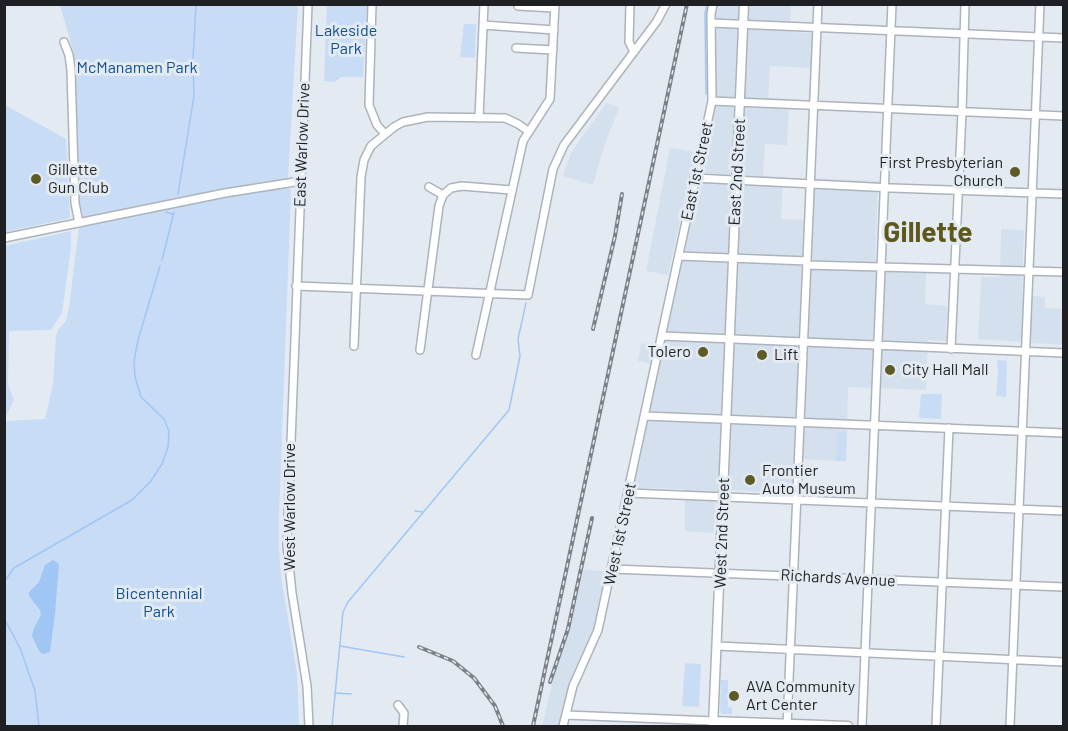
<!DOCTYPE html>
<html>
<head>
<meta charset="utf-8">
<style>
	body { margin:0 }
	#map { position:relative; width:1068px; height:731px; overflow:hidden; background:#e3eaf2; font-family:Barlow,sans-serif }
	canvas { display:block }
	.frame { position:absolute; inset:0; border:6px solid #1e2023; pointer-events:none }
</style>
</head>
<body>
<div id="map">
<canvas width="1068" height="731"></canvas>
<div class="frame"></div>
</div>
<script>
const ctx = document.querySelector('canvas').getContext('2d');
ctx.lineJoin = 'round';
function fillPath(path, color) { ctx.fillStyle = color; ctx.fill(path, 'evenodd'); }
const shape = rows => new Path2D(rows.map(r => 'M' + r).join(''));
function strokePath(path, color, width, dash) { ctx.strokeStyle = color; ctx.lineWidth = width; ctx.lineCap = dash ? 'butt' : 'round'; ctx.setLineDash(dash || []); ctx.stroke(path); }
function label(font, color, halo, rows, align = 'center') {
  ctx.font = font + ' Barlow,sans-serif'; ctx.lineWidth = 6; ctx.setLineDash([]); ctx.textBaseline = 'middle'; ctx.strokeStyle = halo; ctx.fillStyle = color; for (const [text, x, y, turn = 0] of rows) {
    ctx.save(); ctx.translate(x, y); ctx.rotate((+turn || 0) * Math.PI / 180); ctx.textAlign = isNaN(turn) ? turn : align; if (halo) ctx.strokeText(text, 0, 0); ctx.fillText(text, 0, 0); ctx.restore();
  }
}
const built = shape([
	[717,5,791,5,790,32,812,33,811,68,770,66,768,98,789,99,787,145,765,144,763,176,783,177,781,219,804,220,806,178,878,181,875,271,926,273,925,304,947,306,946,341,928,340,926,390,848,387,847,433,837,433,836,461,803,459,803,495,716,489,714,533,685,531,685,489,634,488,632,486,657,365,638,361,641,343,662,347,715,96,714,15],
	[606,103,619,108,604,146,593,185,563,176,571,153],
	[670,148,695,152,668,275,646,271],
	[1001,229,1024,230,1022,295,1045,297,1045,308,1063,309,1063,345,978,339,981,277,1000,277],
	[584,569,607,572,594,631,569,683,559,726,542,726,556,667,569,632]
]);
const green = shape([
	[60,5,298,5,288,178,186,196,84,218,80,204,73,50],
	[327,5,367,5,363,77,341,77,335,82,324,81],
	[464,24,476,24,475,58,460,57],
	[5,105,66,139,70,218,5,232],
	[287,187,291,190,279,515,279,549,281,576,297,674,299,726,5,726,5,421,45,419,53,384,56,336,58,330,66,321,69,307,79,227,219,198],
	[71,231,71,247,62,313,51,330,9,331,8,384,14,400,5,418,5,246],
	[997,360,1007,361,1006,397,996,396,998,374],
	[921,394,942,394,941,419,919,418],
	[837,432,847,433,846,461,836,461],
	[685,663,701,664,699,707,682,706],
	[721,680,728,680,728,707,732,708,732,714,722,714,720,710]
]);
const water = shape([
	[53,560,59,564,55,614,50,652,43,654,39,651,32,636,34,628,41,615,40,610,29,596,29,592,39,582,45,565]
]);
const stream = shape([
	[706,94,705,14,707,4],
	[178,194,194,96,193,60,196,4],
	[166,212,173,214],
	[162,260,174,212],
	[415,511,423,512],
	[4,582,14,568,132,500,151,481,162,464,168,447,169,431,164,419,141,397,135,377,134,361,138,340,160,266],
	[4,618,20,648,35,691,39,726],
	[340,646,404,657],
	[335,693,351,694],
	[332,726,343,612,348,602,509,410,520,356,518,339,526,303]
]);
const minor = shape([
	[308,4,287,545,292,593,307,686,309,726],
	[372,4,369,105,377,125,385,134],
	[630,4,629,42,634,52],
	[518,6,555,8],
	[711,23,1064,38],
	[483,25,554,30],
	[64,42,69,55,71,70,75,203,79,223],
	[516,48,553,50],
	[712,101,1064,116],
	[479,118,484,4],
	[694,178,892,188,1064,194],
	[429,187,443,195],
	[4,238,225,193,301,181],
	[679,256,807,261],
	[807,265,1064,272],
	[296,286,528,295,553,169,564,145,657,21,666,4],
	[662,336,1064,353],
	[354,346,361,177,364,160,371,146,394,127,403,122,428,117,505,118,518,124,528,131],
	[951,349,962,112,965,4],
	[420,350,439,206,443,195,451,188,462,186,511,190],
	[476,355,523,141,550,99,555,4],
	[645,416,1064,433],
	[629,493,1064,511],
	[613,569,1064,587],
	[717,646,1064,662],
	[398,705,404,713,403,726],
	[566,715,714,721],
	[563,726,573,686,598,630,712,101,711,14,713,4],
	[787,726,818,4],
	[862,726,892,4],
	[936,726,949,428],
	[1010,726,1040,4]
]);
const major = shape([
	[714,721,848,726],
	[713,726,744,4]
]);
const rail = shape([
	[593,329,615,236,622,194],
	[419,647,453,661,474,678,495,706,503,726],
	[550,682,568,629,592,518],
	[533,726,687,4]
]);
const markers = [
	[1015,172,6,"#5f5b27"],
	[36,179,6,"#5f5b27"],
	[703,352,6,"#5f5b27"],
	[762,355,6,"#5f5b27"],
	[890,370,6,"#5f5b27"],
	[750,480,6,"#5f5b27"],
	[734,696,6,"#5f5b27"]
];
const parkNames = [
	["Lakeside",346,31],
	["Park",346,49],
	["McManamen Park",137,68],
	["Bicentennial",159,594],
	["Park",159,612]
];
const streetNames = [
	["East Warlow Drive",302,145,-88],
	["East 1st Street",697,171,-78],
	["East 2nd Street",737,172,-87],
	["West Warlow Drive",290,507,-90],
	["West 2nd Street",722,533,-88],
	["West 1st Street",620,534,-78],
	["Richards Avenue",838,578,3]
];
const poiNames = [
	["First Presbyterian",1003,163,"right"],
	["Church",1003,181,"right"],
	["Gillette",48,170],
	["Gun Club",48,188],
	["Tolero",691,352,"right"],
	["Lift",774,355],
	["City Hall Mall",902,370],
	["Frontier",762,471],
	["Auto Museum",762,489],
	["AVA Community",746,687],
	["Art Center",746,705]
];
const townNames = [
	["Gillette",928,233]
];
fillPath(built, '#d5e0ef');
fillPath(green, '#c8dcf5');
fillPath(water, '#a0c6f5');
strokePath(stream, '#a0c6f5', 1.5);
strokePath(minor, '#adb3bb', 10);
strokePath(major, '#adb3bb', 11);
strokePath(minor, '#fff', 7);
strokePath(major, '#fff', 8);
strokePath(rail, '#7d8187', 4);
strokePath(rail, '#e3eaf2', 1.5, [4.5]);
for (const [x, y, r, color] of markers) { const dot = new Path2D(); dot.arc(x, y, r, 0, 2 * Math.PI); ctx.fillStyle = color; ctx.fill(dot); strokePath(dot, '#e3eaf2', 2); }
label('16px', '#105094', '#e3eaf2', parkNames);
label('16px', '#1e2023', '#e3eaf2', streetNames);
label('16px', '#1e2023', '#e3eaf2', poiNames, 'left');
label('bold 28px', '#5d581c', '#e3eaf2', townNames);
</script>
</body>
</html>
